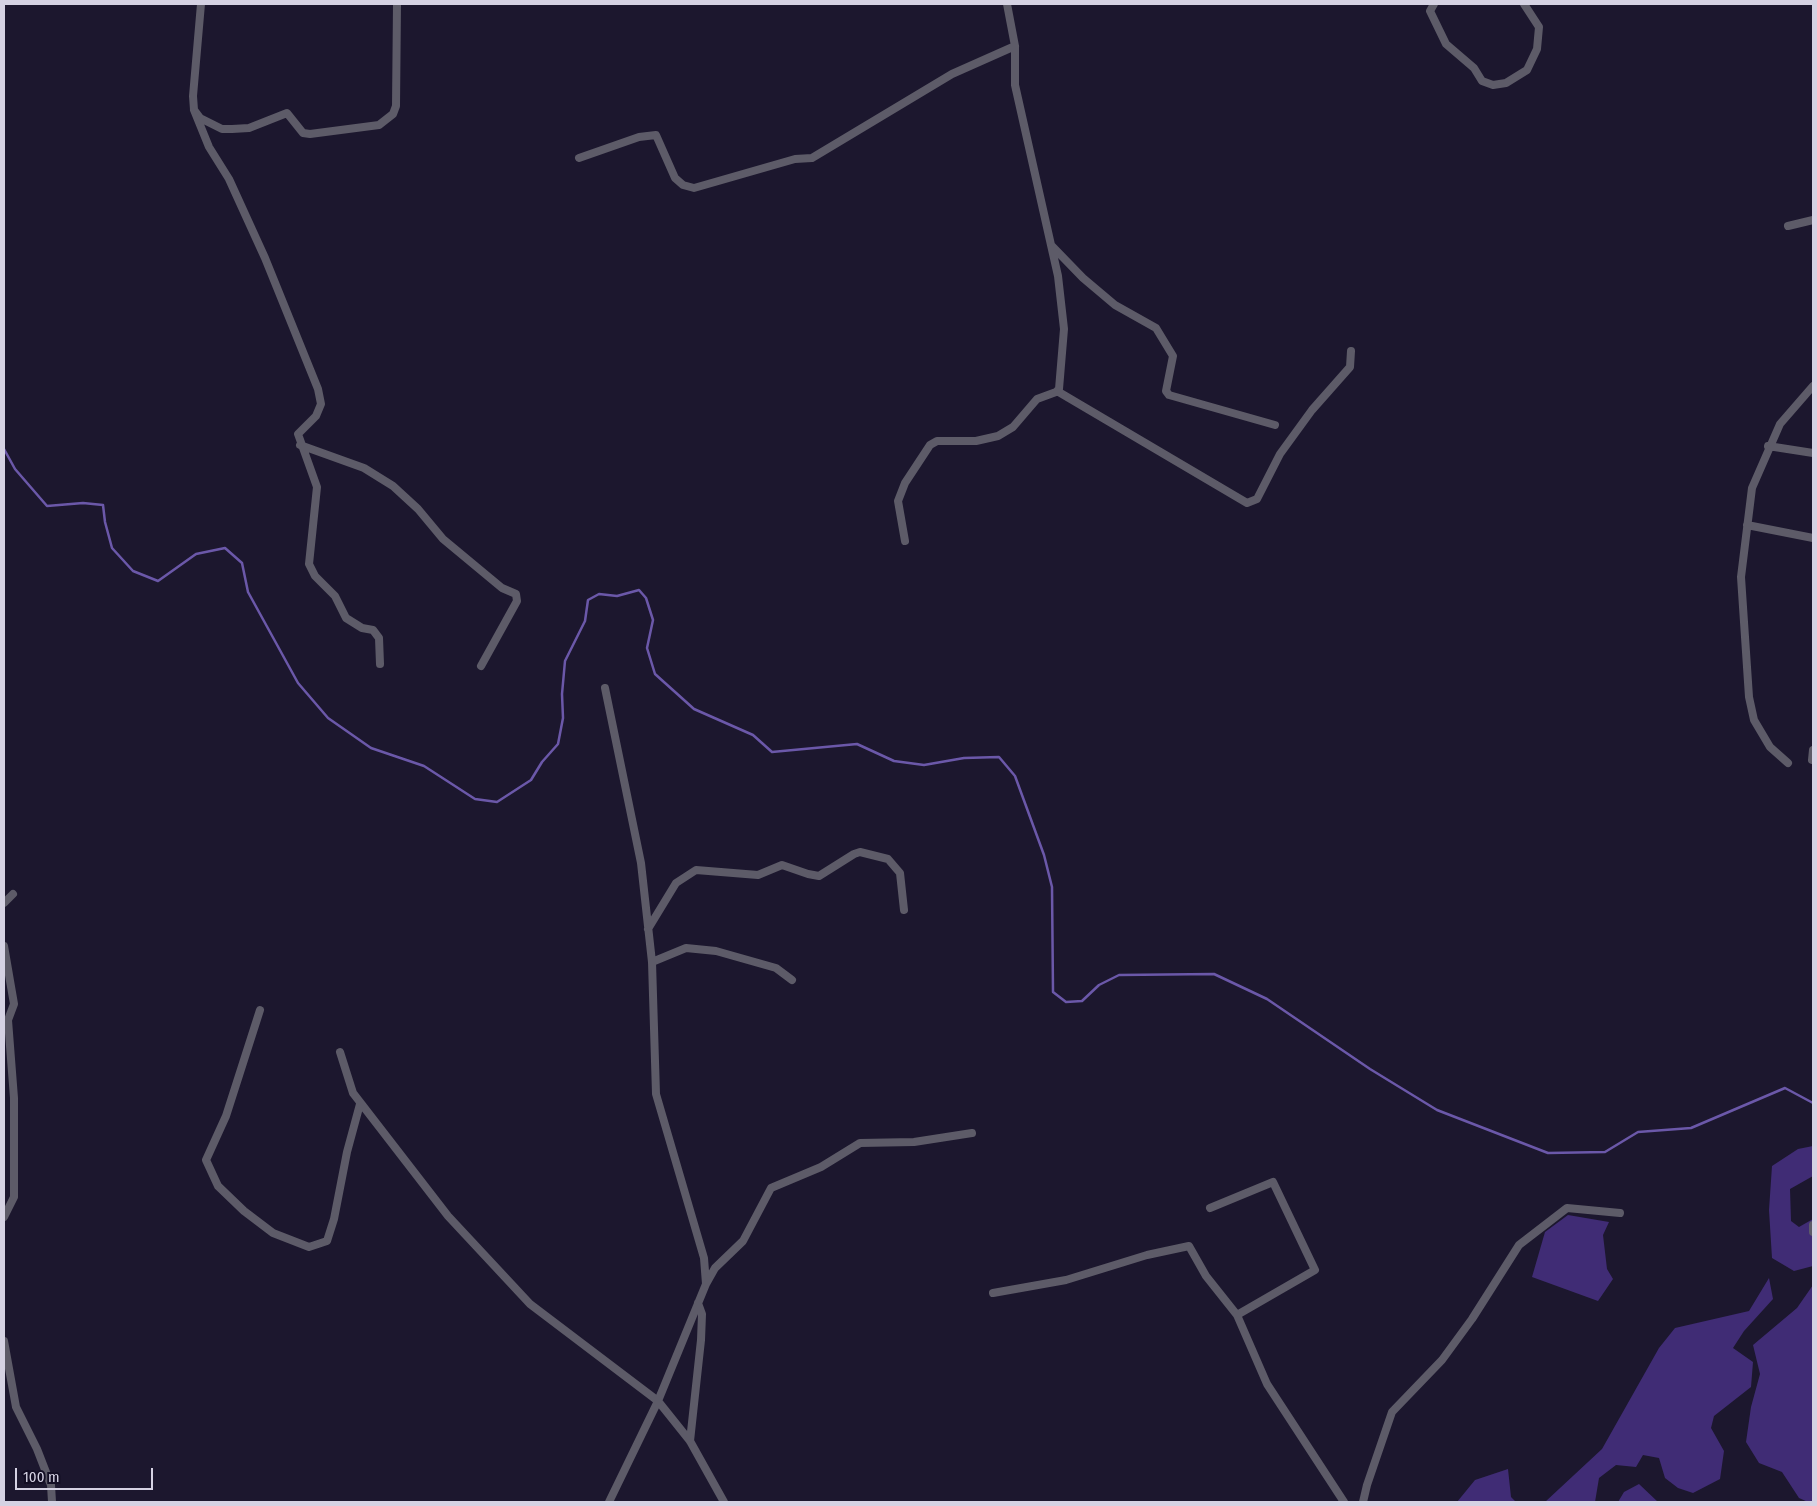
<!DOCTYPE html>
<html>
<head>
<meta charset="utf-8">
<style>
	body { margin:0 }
	#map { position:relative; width:1817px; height:1506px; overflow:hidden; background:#1c172e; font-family:"Fira Sans Condensed",sans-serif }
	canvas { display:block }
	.frame { position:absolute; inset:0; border:5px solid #d5d2e3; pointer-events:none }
	.scale { position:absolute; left:15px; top:1468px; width:138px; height:22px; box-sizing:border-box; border:2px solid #d5d2e3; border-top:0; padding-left:6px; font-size:15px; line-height:18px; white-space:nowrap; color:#d5d2e3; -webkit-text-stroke:4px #130e24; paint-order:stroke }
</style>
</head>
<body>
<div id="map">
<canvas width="1817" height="1506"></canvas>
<div class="frame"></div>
<div class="scale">100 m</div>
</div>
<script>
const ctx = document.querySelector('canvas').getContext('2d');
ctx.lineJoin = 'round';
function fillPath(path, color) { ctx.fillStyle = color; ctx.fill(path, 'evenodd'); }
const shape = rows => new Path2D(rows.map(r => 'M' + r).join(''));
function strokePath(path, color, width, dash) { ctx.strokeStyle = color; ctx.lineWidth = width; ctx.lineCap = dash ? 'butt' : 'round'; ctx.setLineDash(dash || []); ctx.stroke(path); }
const green = shape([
	[1813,1146,1813,1176,1790,1189,1791,1221,1799,1227,1813,1219,1813,1266,1794,1271,1772,1258,1769,1210,1772,1166,1798,1149],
	[1568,1215,1609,1222,1603,1235,1607,1269,1613,1279,1598,1301,1532,1277,1545,1232],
	[1769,1278,1773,1299,1744,1331,1733,1348,1753,1362,1751,1387,1714,1416,1711,1428,1724,1451,1720,1479,1693,1493,1678,1488,1665,1478,1659,1458,1643,1455,1636,1467,1616,1465,1599,1478,1595,1502,1545,1502,1602,1449,1659,1348,1675,1328,1749,1311],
	[1813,1285,1813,1502,1808,1502,1799,1498,1782,1472,1759,1463,1746,1442,1751,1407,1760,1374,1753,1345,1797,1308],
	[1508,1469,1511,1497,1516,1502,1457,1502,1475,1480],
	[1639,1484,1658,1502,1618,1502,1624,1492]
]);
const stream = shape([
	[4,449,15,469,47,506,83,503,103,505,105,522,112,548,133,571,158,581,196,554,225,548,242,563,248,592,298,683,328,718,371,748,424,766,475,799,497,802,531,780,542,762,558,744,563,718,562,694,565,661,585,621,588,600,599,594,617,596,639,590,646,598,653,620,647,648,655,674,694,709,753,735,772,752,857,744,894,761,924,765,964,758,999,757,1015,776,1044,855,1052,887,1053,992,1066,1002,1082,1001,1099,985,1119,975,1214,974,1267,999,1370,1069,1437,1110,1548,1153,1605,1152,1638,1132,1691,1128,1785,1088,1813,1103]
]);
const minor = shape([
	[201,4,193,96,194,110,200,118,222,129,232,129,249,128,287,113,303,133,310,134,379,125,393,114,396,106,397,4],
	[1007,4,1015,46,1015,85,1051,245,1083,278,1115,305,1156,328,1173,356,1166,391,1169,395,1275,425],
	[1434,4,1430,11,1446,44,1474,68,1482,81,1493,85,1506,83,1527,70,1537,49,1539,27,1524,4],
	[194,110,209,147,229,179,265,258,318,389,321,404,316,416,298,434,317,487,309,564,315,576,335,596,346,618,362,628,373,630,379,638,380,664],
	[579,158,639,137,656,135,675,178,683,185,694,188,795,159,812,158,952,74,1015,46],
	[1788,226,1813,220],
	[1057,391,1247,503,1257,499,1280,454,1312,410,1350,367,1351,351],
	[300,445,364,468,393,486,418,509,443,539,502,588,516,594,517,601,481,666],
	[1768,446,1813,453],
	[1747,525,1813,538],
	[905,541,898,501,905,483,930,445,937,441,976,441,998,436,1013,427,1037,399,1056,392,1059,389,1064,329,1058,276,1051,245],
	[605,688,641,863,652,962,656,1094,704,1258,706,1284,658,1401,609,1502],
	[1812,760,1813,750],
	[1788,763,1770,747,1754,720,1749,697,1741,577,1752,488,1780,424,1813,386],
	[4,903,13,894],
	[648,929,676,883,696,870,758,875,782,865,808,874,819,876,854,854,860,852,888,859,900,873,904,910],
	[4,946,14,1004,8,1020,14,1098,14,1197,4,1217],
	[652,962,686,948,716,951,776,968,792,980],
	[260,1010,226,1116,206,1160,218,1186,244,1211,273,1233,309,1247,327,1241,334,1219,347,1152,360,1104],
	[340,1052,353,1093,448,1216,530,1304,658,1401,690,1441,724,1502],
	[1210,1208,1273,1182,1315,1270,1237,1315],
	[1813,1225,1813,1232],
	[706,1284,715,1268,743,1241,771,1188,821,1167,860,1143,914,1142,972,1133],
	[993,1293,1066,1280,1147,1255,1189,1246,1206,1276,1237,1315,1267,1384,1344,1502],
	[4,1341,16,1407,37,1449,51,1485,52,1502],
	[690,1441,701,1340,702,1314,698,1303],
	[1363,1502,1367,1485,1392,1412,1442,1360,1472,1319,1519,1245,1567,1208,1620,1213]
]);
fillPath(green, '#402c75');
strokePath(stream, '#6b58a9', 2.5);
strokePath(minor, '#5d5b68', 8);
</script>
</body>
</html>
